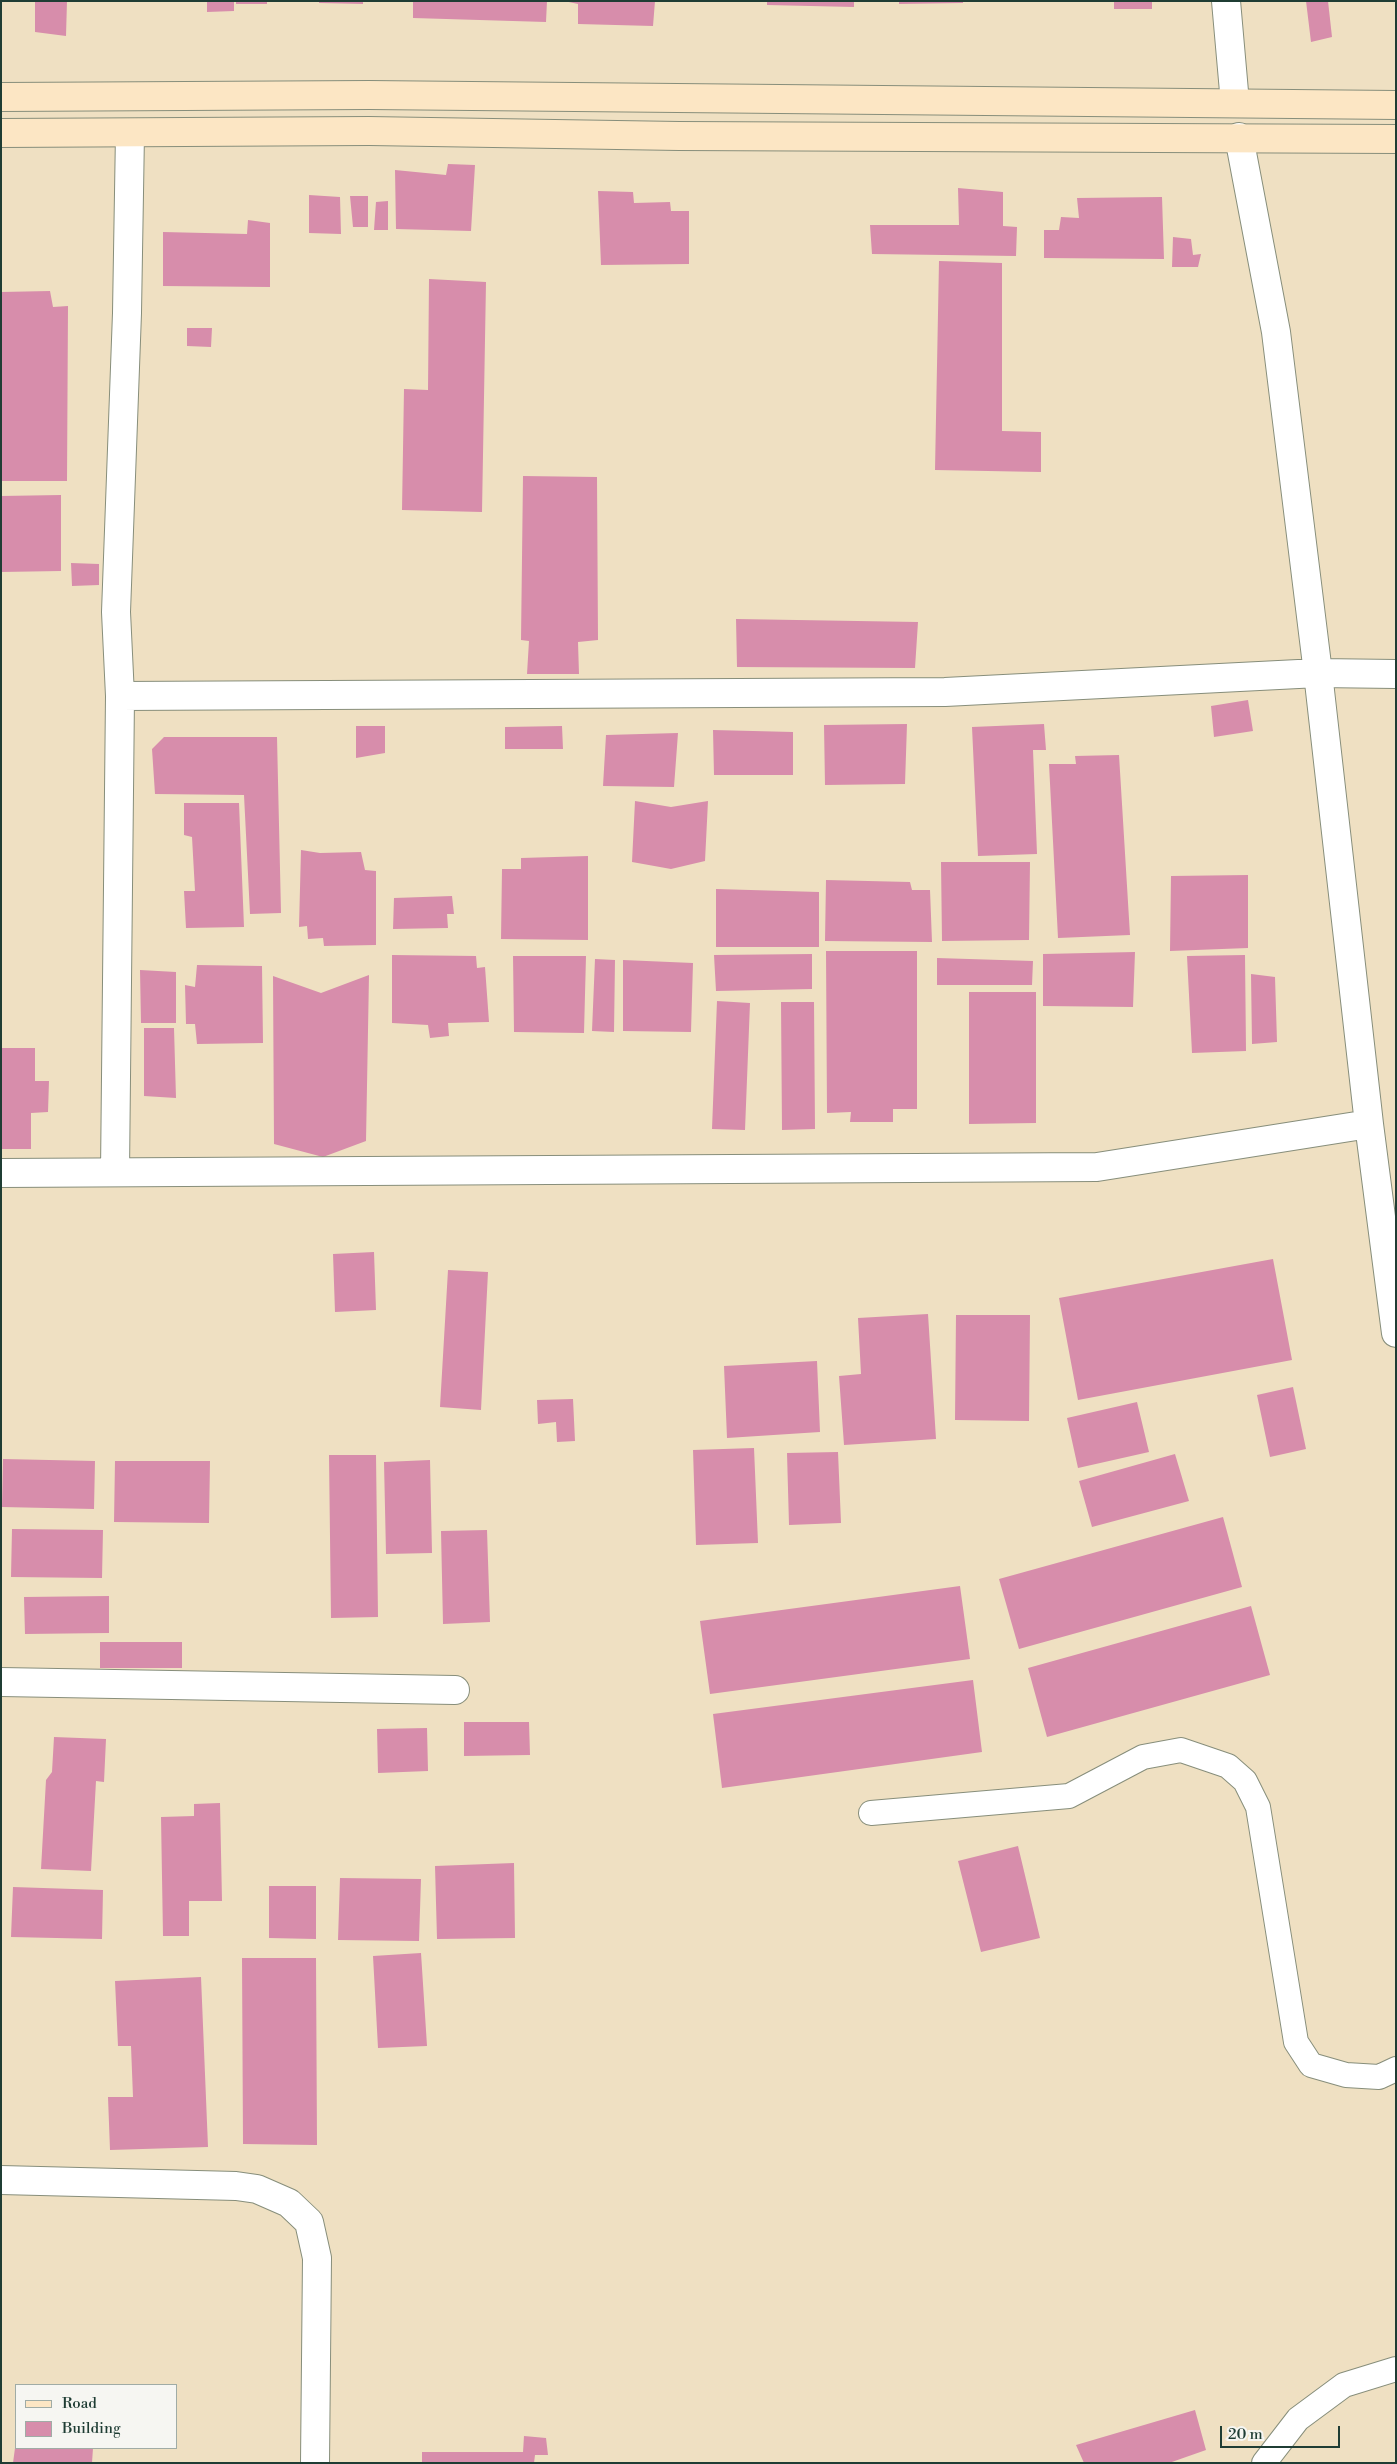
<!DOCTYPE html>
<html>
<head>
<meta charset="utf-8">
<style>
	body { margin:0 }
	#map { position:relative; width:1397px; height:2464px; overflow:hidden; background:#efe0c2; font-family:"Libre Bodoni",serif }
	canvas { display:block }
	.frame { position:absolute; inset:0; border:2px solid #1f3d34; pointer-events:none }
	.legend { position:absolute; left:15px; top:2384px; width:162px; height:65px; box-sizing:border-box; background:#f6f6f2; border:1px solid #a0aca6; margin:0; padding:6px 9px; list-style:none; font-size:15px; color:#1f3d34 }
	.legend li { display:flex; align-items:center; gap:10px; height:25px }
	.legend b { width:25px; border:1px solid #a0aca6 }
	.scale { position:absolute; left:1220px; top:2426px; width:120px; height:22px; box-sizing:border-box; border:2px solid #1f3d34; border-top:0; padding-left:6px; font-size:15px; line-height:18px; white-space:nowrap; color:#1f3d34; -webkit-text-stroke:4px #f6f6f2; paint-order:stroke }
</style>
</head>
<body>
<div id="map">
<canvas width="1397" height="2464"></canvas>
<div class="frame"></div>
<ul class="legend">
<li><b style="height:6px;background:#fce6c4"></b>Road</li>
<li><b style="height:14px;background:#d78dab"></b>Building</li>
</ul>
<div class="scale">20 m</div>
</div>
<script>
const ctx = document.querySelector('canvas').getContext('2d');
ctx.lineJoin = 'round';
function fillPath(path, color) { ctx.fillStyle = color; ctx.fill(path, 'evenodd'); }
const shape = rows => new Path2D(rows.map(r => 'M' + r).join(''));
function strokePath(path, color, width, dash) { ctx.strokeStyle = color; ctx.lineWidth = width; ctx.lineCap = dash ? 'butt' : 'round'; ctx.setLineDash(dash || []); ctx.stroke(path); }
const building = shape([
	[35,1,67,1,66,36,35,32],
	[207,1,234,1,234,11,207,12],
	[236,1,267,1,267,4,236,4],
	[319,1,363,1,363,4,319,3],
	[413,1,547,1,546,22,413,18],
	[564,1,655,1,653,26,578,24,578,4],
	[767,1,854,1,854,7,767,5],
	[899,1,963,1,963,3,899,4],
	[1114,1,1152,1,1152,9,1114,9],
	[1306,1,1328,1,1332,37,1311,42],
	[448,164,475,165,471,231,396,229,395,170,446,175],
	[958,188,1003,192,1003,226,1017,227,1016,256,872,254,870,225,959,225],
	[598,191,633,192,634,203,670,202,671,211,689,211,689,264,601,265],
	[309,195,340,197,341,234,309,233],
	[350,196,368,196,368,227,353,227],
	[1162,197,1164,259,1044,258,1044,230,1059,230,1061,217,1079,218,1077,198],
	[388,201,388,230,374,230,376,202],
	[248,220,270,223,270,287,163,286,163,232,247,234],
	[1173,237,1191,239,1193,255,1201,254,1198,267,1172,267],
	[939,261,1002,263,1002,431,1041,432,1041,472,935,470],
	[429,279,486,282,482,512,402,510,404,389,428,390],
	[50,291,53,307,68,306,67,481,1,481,1,292],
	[187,328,212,328,211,347,187,346],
	[523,476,597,477,598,640,578,642,579,674,527,674,529,641,521,640],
	[61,495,61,571,1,572,1,496],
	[71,563,99,564,99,585,72,586],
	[736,619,918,622,915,668,737,667],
	[1248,700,1253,731,1214,737,1211,706],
	[907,724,905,784,825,785,824,725],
	[1044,724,1046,750,1033,750,1037,854,978,856,972,727],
	[356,726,385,726,385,753,356,758],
	[562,726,563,749,505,749,505,727],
	[713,730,793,732,793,775,714,775],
	[678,733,674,787,603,786,606,735],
	[164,737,277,737,281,913,250,914,244,795,155,794,152,749],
	[1119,755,1130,935,1058,938,1049,764,1076,764,1075,756],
	[635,801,671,807,708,801,705,861,671,869,632,862],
	[184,803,239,803,244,927,186,928,184,891,195,891,192,837,184,835],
	[301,850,320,853,361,852,365,870,376,871,376,945,324,946,323,938,308,939,307,926,299,927],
	[588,856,588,940,501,939,502,869,521,869,521,858],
	[941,862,1030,862,1029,940,942,941],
	[1248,875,1248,948,1170,951,1171,876],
	[826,880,910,882,912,890,930,890,932,942,825,941],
	[716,889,819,892,819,947,716,947],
	[452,896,454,914,447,914,448,928,393,929,394,898],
	[826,951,917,951,917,1109,893,1109,893,1122,850,1122,851,1112,827,1113],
	[1135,952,1133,1007,1043,1006,1043,954],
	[812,954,812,989,716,991,714,955],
	[392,955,476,956,477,968,485,967,489,1022,448,1023,449,1036,430,1038,428,1025,392,1023],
	[1245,955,1246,1051,1192,1053,1187,956],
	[513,956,586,956,584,1033,514,1032],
	[937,958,1033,961,1032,985,937,985],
	[595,959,615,960,614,1032,592,1031],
	[623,960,693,963,691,1032,623,1031],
	[197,965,262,966,263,1043,197,1044,195,1024,186,1024,185,985,195,987],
	[140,970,176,972,176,1023,141,1023],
	[1251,974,1275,977,1277,1042,1252,1044],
	[369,975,366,1141,323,1157,274,1144,273,976,321,993],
	[969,992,1036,992,1036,1123,969,1124],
	[717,1001,750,1003,745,1130,712,1129],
	[781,1002,814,1002,815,1129,782,1130],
	[144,1028,174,1028,176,1098,144,1096],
	[1,1048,35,1048,35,1081,49,1081,48,1112,31,1113,31,1149,1,1149],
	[374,1252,376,1310,335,1312,333,1254],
	[1273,1259,1292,1360,1078,1400,1059,1298],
	[448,1270,488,1272,481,1410,440,1407],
	[928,1314,936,1439,844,1445,839,1376,861,1374,858,1318],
	[956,1315,1030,1315,1029,1421,955,1420],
	[817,1361,820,1432,727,1438,724,1366],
	[1293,1387,1306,1449,1270,1457,1257,1395],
	[573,1399,575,1441,557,1442,556,1422,538,1424,537,1400],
	[1137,1402,1149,1452,1078,1468,1067,1418],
	[754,1448,758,1543,696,1545,693,1450],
	[838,1452,841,1523,789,1525,787,1453],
	[1175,1454,1189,1501,1092,1527,1079,1481],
	[329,1455,376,1455,378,1617,331,1618],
	[3,1459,95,1461,94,1509,2,1507],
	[430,1460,432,1553,386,1554,384,1462],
	[115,1461,210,1461,209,1523,114,1522],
	[1223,1517,1242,1587,1019,1649,999,1579],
	[12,1529,103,1530,102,1578,11,1577],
	[487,1530,490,1622,443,1624,441,1531],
	[960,1586,970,1659,710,1694,700,1621],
	[109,1596,109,1633,25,1634,24,1597],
	[1251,1606,1270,1675,1047,1737,1028,1668],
	[100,1642,182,1642,182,1668,100,1668],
	[973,1680,982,1752,722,1788,713,1714],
	[464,1722,529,1722,530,1755,464,1756],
	[427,1728,428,1771,378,1773,377,1729],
	[54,1737,106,1739,104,1782,96,1781,91,1871,41,1869,46,1780,52,1772],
	[220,1803,222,1901,189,1901,189,1936,163,1936,161,1817,194,1816,194,1804],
	[1018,1846,1040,1938,981,1952,958,1861],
	[514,1863,515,1938,437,1939,435,1866],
	[340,1878,421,1879,419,1941,338,1940],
	[269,1886,316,1886,316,1939,269,1938],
	[13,1887,103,1890,102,1939,11,1937],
	[421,1953,427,2046,378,2048,373,1956],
	[242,1958,316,1958,317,2145,243,2144],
	[201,1977,208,2147,110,2150,108,2097,133,2097,131,2046,118,2046,115,1981],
	[1195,2410,1206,2450,1169,2463,1084,2463,1076,2445],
	[524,2436,546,2438,548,2455,535,2455,534,2463,422,2463,422,2452,523,2452],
	[15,2448,93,2448,92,2463,13,2463]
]);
const lane = shape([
	[871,1813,1069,1796,1143,1757,1181,1750,1228,1766,1245,1781,1258,1807,1296,2042,1311,2065,1346,2075,1379,2077,1396,2069],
	[1264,2463,1298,2419,1344,2385,1396,2369]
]);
const street = shape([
	[1226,1,1235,103],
	[1239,137,1276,332,1318,673,1369,1124,1396,1333],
	[120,696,945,692,1318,673,1396,674],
	[115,1172,120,696,116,612,127,313,130,133],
	[1,1173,1097,1167,1369,1124],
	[1,1682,455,1690],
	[1,2180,236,2186,257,2189,289,2203,309,2222,317,2258,315,2463]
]);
const secondary = shape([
	[1,97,369,95,1396,105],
	[1,133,369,131,679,136,1396,139]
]);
fillPath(building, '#d78dab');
strokePath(lane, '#878e7b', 26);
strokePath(street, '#878e7b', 30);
strokePath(secondary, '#878e7b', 30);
strokePath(lane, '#fff', 24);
strokePath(street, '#fff', 28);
strokePath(secondary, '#fce6c4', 28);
</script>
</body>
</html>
